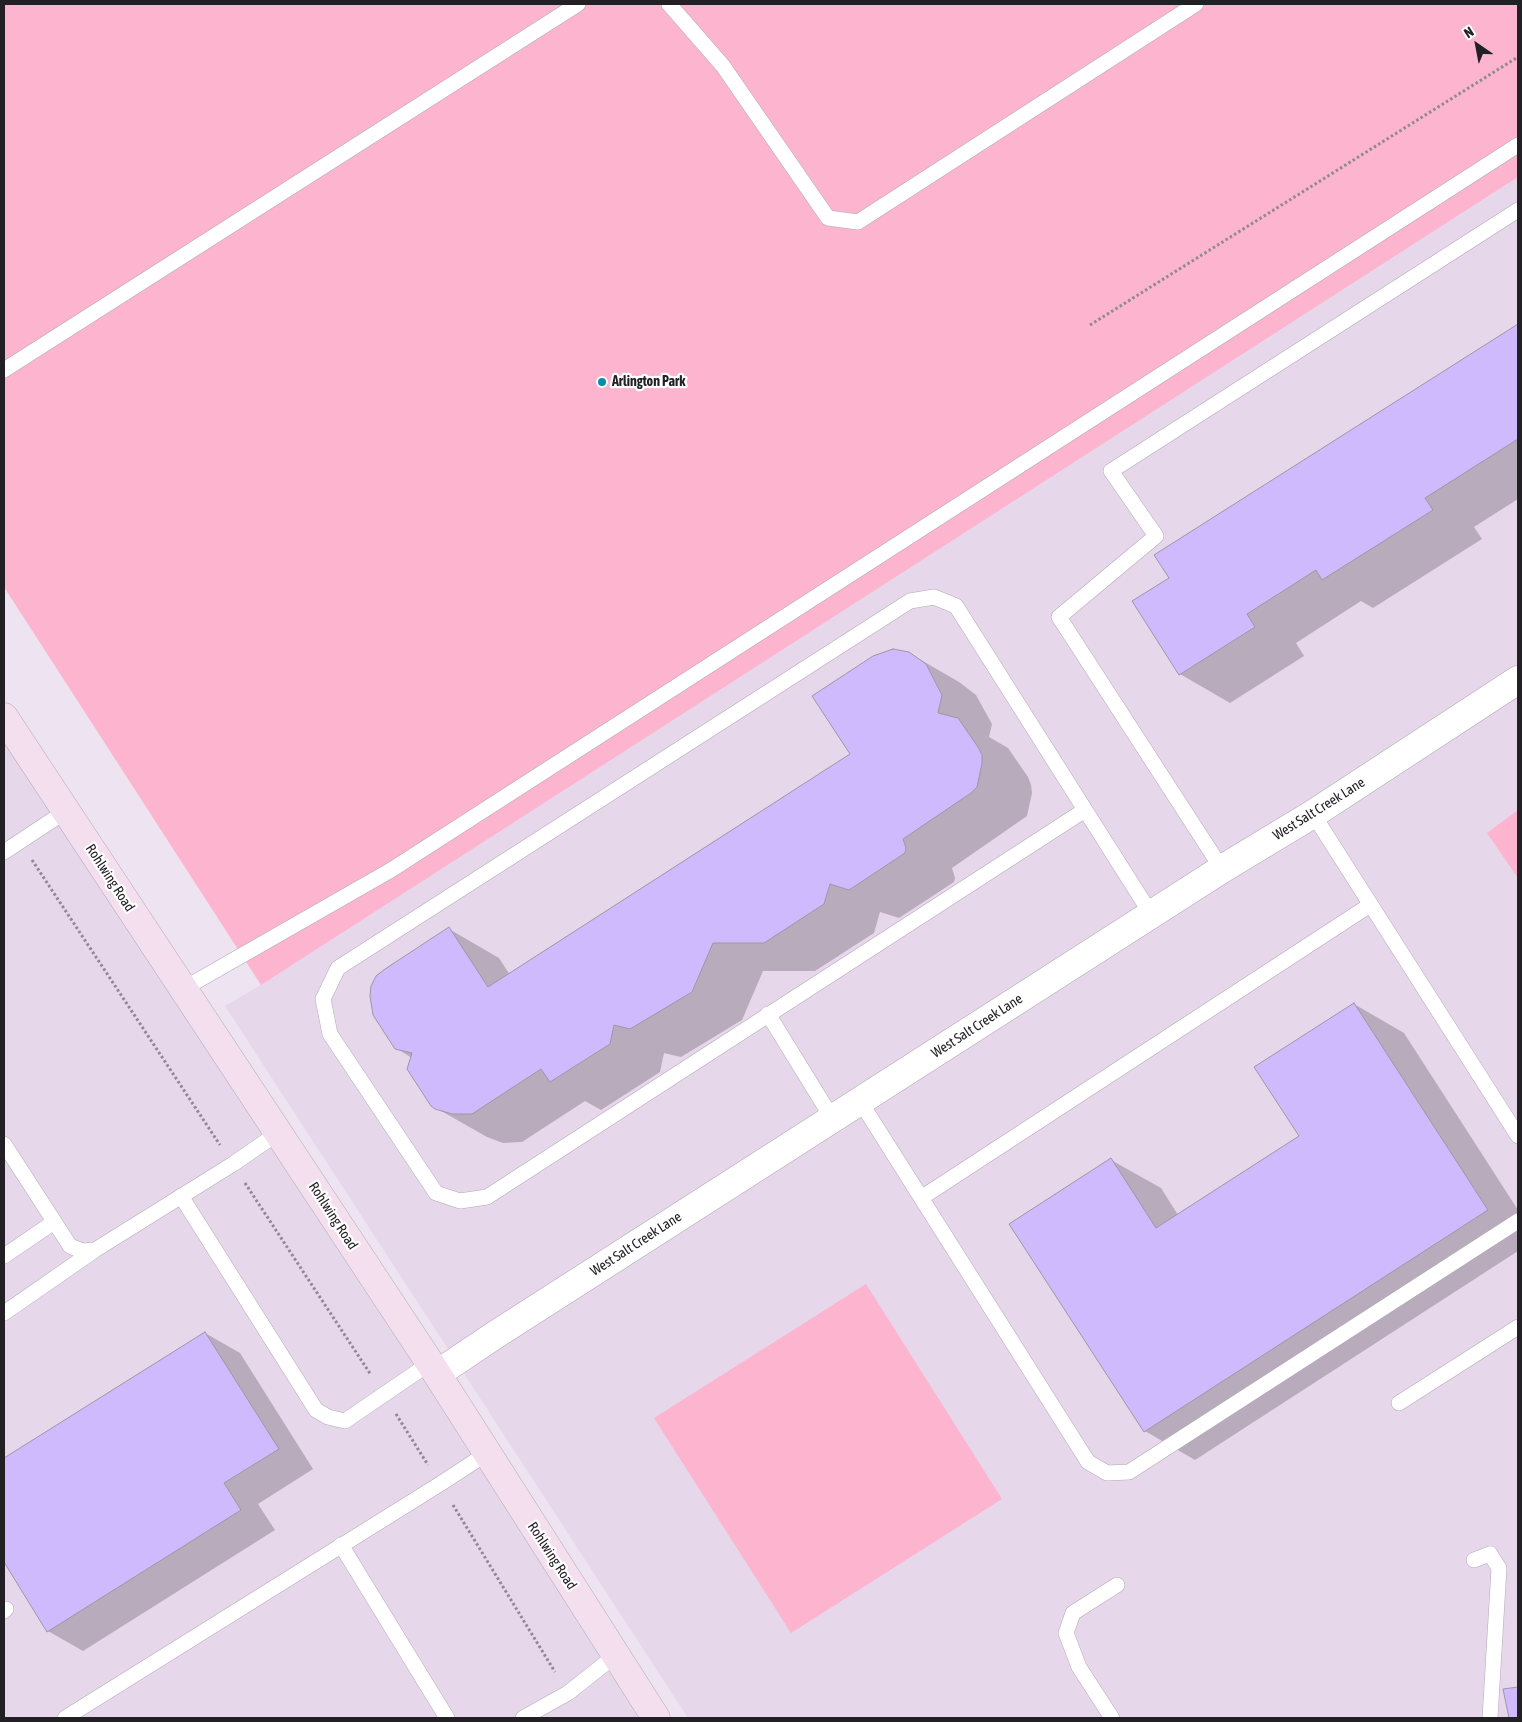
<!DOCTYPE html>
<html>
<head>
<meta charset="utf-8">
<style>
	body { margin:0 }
	#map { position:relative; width:1522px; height:1722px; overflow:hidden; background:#ede3f1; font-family:"Asap Condensed",sans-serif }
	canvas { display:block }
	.frame { position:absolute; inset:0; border:5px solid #232025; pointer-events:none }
	.north { position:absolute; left:1452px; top:20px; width:50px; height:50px; -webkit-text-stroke:4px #fff; paint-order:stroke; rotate:327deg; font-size:14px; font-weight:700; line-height:20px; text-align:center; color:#232025 }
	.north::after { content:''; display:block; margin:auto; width:18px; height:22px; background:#232025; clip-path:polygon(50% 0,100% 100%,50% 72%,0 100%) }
</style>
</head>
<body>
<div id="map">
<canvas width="1522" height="1722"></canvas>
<div class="frame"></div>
<div class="north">N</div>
</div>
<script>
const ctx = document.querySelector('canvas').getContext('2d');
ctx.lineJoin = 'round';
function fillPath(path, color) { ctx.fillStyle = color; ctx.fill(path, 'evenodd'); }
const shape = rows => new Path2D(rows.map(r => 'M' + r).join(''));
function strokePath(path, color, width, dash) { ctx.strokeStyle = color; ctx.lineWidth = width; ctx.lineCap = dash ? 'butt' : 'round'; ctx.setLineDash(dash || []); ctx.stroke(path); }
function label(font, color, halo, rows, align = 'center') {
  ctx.font = font + ' "Asap Condensed",sans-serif'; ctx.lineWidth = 4.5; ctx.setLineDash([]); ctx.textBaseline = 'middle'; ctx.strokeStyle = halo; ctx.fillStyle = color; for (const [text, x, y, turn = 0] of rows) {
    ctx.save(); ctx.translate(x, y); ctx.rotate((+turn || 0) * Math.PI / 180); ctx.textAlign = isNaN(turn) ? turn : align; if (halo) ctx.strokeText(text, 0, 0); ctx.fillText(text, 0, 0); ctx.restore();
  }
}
const built = shape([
	[1518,177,1518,1718,688,1718,225,1006,261,985],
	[4,718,656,1718,4,1718]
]);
const green = shape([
	[4,4,1518,4,1518,177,261,985,4,587],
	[1518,810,1518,878,1487,833],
	[866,1284,1002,1499,791,1633,654,1418]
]);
const shadow = shape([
	[1518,325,1518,499,1474,527,1482,539,1373,608,1361,601,1296,643,1304,656,1230,703,1180,674,1170,579,1156,556],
	[909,653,959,682,976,695,992,724,989,737,1008,748,1028,777,1031,785,1032,793,1027,816,952,868,955,878,954,882,899,918,880,912,874,933,815,971,763,971,742,1020,681,1057,664,1053,660,1072,601,1110,585,1101,522,1142,503,1143,487,1137,436,1108,412,1058,396,1048,449,929,499,958,510,975,852,755],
	[1354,1004,1404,1033,1518,1210,1518,1251,1195,1460,1145,1431,1111,1160,1161,1188,1178,1215,1300,1136],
	[205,1333,240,1353,313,1469,258,1504,275,1530,83,1651,48,1631,4,1560,4,1460]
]);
const building = shape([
	[1518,324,1518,439,1425,498,1433,510,1322,580,1316,570,1247,614,1255,627,1179,675,1132,601,1169,578,1154,555,1518,324],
	[893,649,909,652,926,664,942,695,938,713,958,718,978,747,982,755,982,763,977,787,971,793,903,839,906,848,905,853,849,890,830,884,824,904,764,943,713,943,692,992,630,1029,614,1025,610,1044,550,1082,541,1069,472,1114,452,1114,435,1109,431,1106,407,1069,412,1053,395,1049,373,1015,370,996,371,986,376,976,385,969,449,927,488,987,850,754,812,696,873,656,893,649],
	[1354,1003,1488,1210,1144,1432,1009,1224,1111,1158,1156,1228,1299,1136,1254,1067,1354,1003],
	[205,1332,279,1449,224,1483,241,1510,47,1632,4,1562,4,1458,205,1332],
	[1518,1687,1518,1718,1509,1718,1503,1689,1518,1687]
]);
const path = shape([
	[1090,325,1518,57],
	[32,860,220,1145],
	[245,1183,371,1375],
	[396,1414,428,1465],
	[453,1505,555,1672]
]);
const service = shape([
	[669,4,723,66,828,218,858,222,1196,4],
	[4,370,578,4],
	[1085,810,487,1197,460,1201,436,1193,330,1034,323,999,338,968,910,601,934,597,956,606,1151,914],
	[1313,814,1518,1136],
	[4,852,66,811],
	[1222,869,1059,617,1156,536,1111,471,1518,210],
	[183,989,391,870,1518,145],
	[768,1014,832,1118],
	[860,1101,1088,1462,1107,1473,1129,1472,1518,1221],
	[4,1144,70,1246,82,1251,95,1250,233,1164,278,1133],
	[181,1196,316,1410,328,1417,345,1421,430,1363],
	[921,1198,1370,905],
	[4,1256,54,1222],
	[4,1313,95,1250],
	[1399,1403,1518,1327],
	[341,1545,447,1718],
	[1474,1560,1490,1554,1499,1568,1490,1718],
	[4,1611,6,1609],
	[65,1718,440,1484,486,1454],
	[523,1718,568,1693,616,1655],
	[1112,1718,1079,1667,1066,1633,1073,1613,1117,1585]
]);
const minor = shape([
	[437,1374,495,1335,1222,869,1313,814,1518,680]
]);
const secondary = shape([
	[4,717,430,1363,656,1718]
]);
const markers = [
	[602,382,5,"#098cac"]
];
const poiNames = [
	["Arlington Park",612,382]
];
const streetNames = [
	["West Salt Creek Lane",1319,809,-32],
	["Rohlwing Road",110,878,57],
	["West Salt Creek Lane",977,1026,-33],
	["Rohlwing Road",333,1216,57],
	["West Salt Creek Lane",636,1244,-33],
	["Rohlwing Road",552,1556,57]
];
fillPath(built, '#e6d7eb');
fillPath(green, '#fdb4ce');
fillPath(shadow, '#0003');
fillPath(building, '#cfbafd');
strokePath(building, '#9c98a6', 1);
strokePath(service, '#b3aab6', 16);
strokePath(minor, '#b3aab6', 29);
strokePath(secondary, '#b3aab6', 29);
strokePath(path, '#8f8993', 3, [2.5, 2.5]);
strokePath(service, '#fff', 15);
strokePath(minor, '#fff', 28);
strokePath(secondary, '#f4dfee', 28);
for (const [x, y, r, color] of markers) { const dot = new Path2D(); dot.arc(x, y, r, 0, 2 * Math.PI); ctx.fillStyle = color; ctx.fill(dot); strokePath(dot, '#fff', 2); }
label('bold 14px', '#232025', '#fff', poiNames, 'left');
label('14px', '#232025', '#fff', streetNames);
</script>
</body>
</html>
